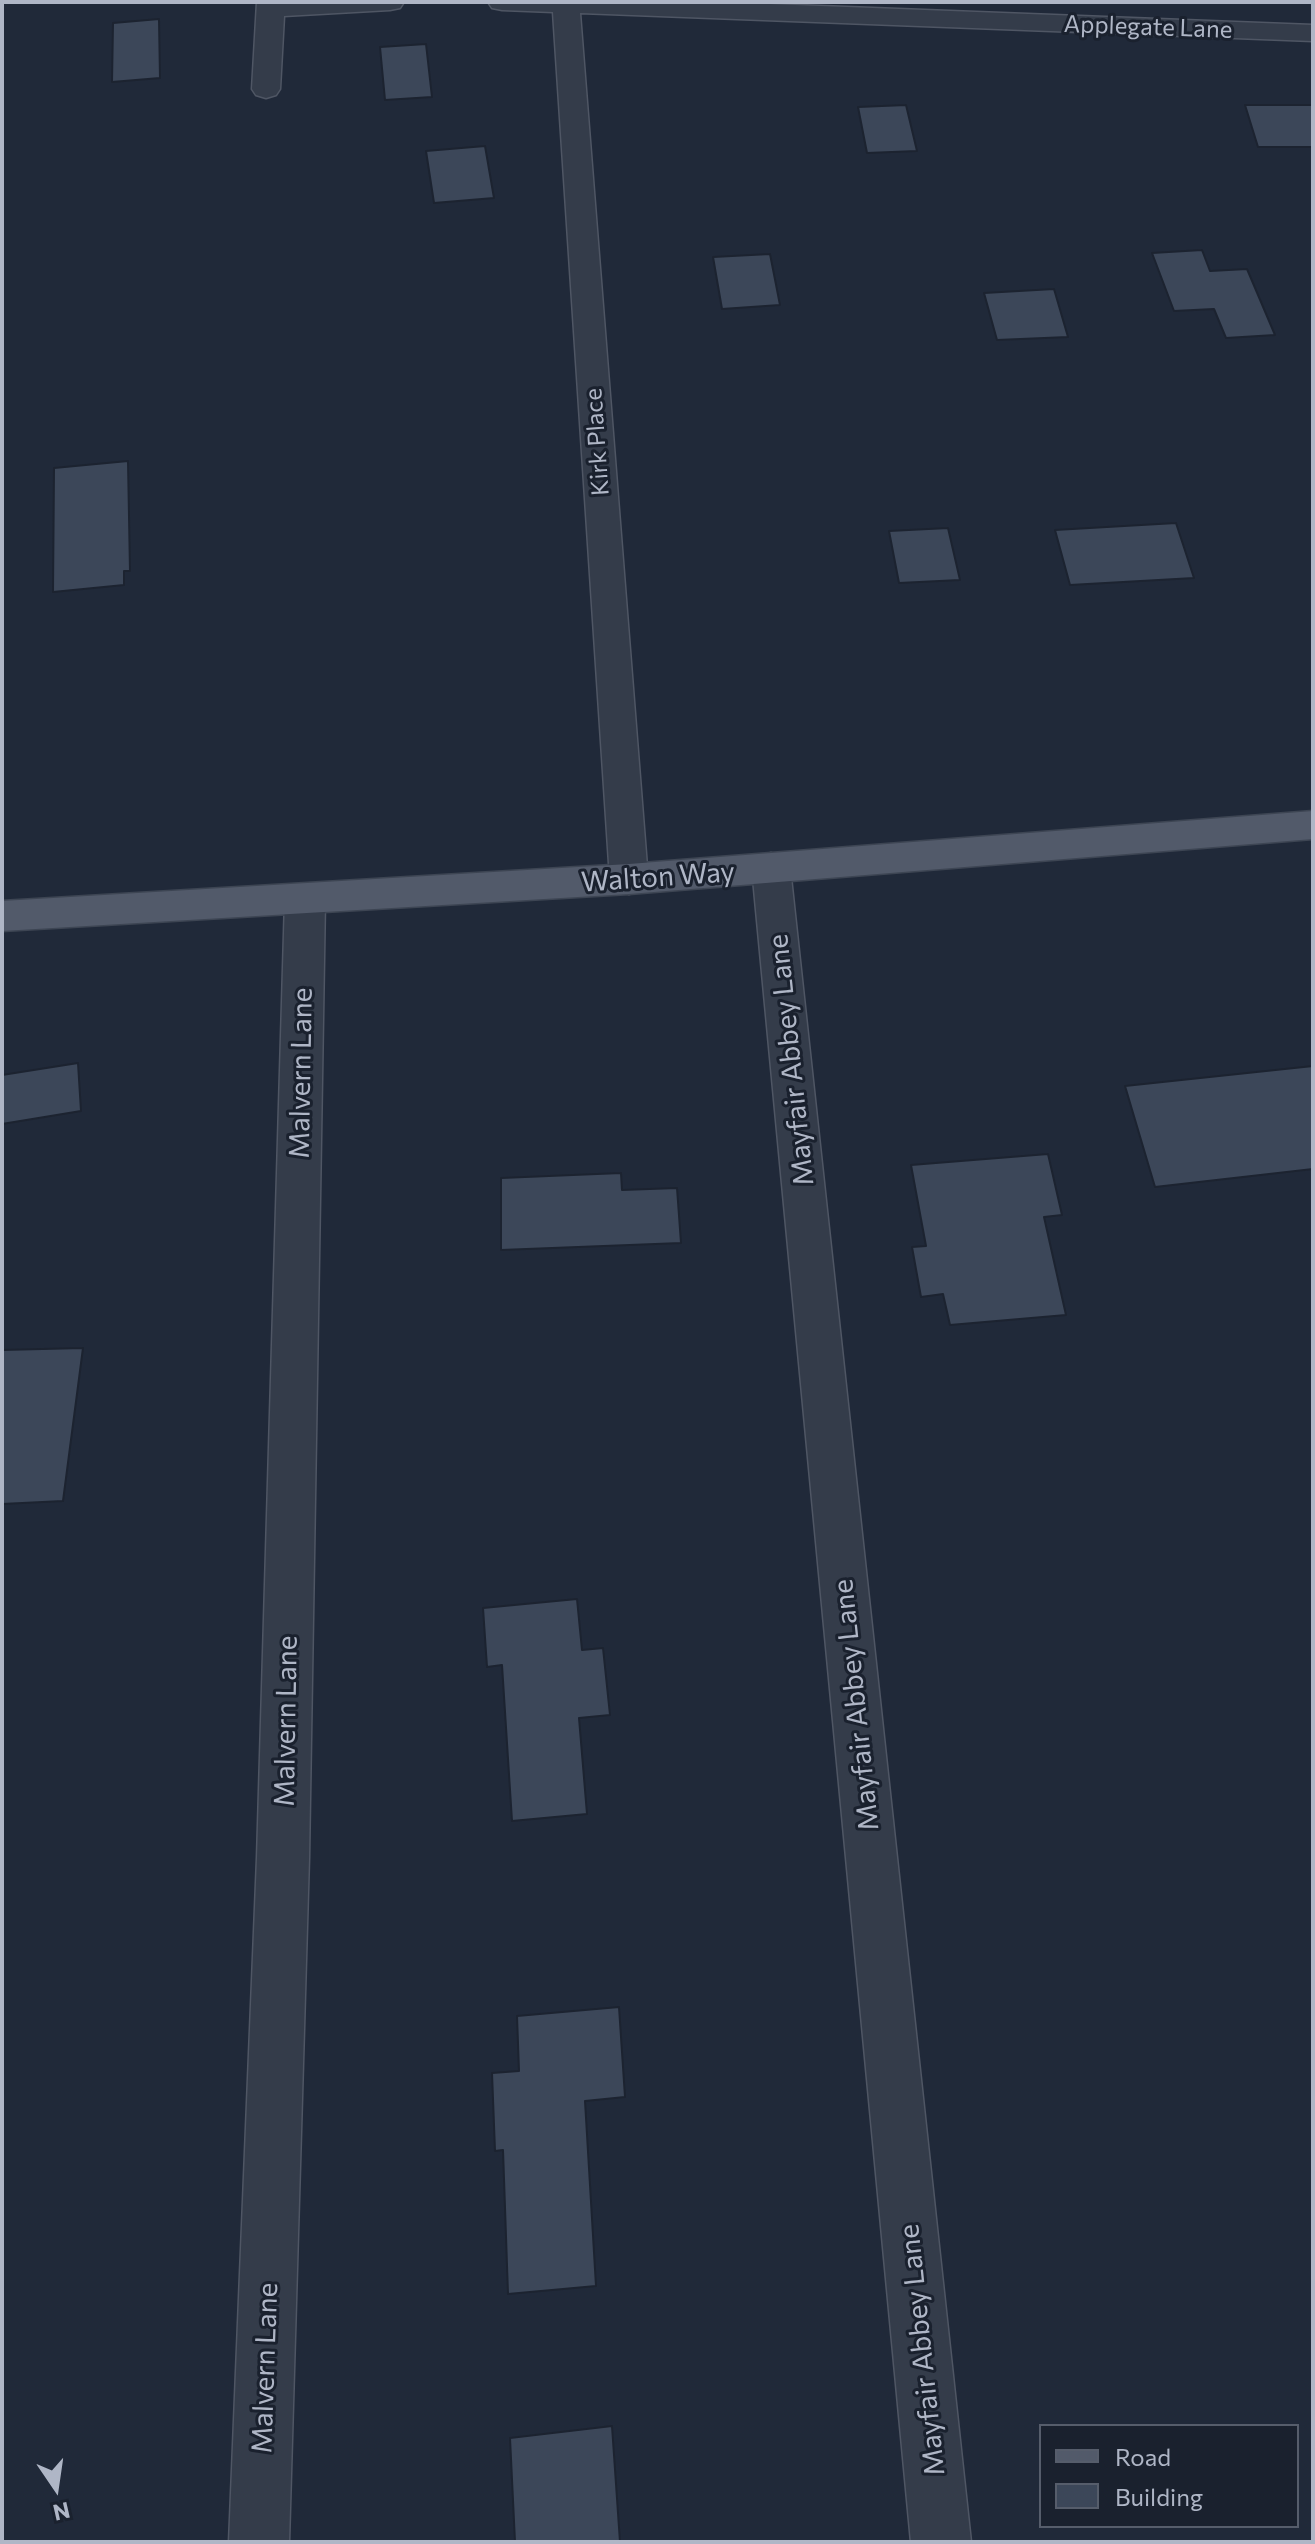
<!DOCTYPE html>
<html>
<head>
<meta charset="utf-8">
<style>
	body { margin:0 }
	#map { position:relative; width:1315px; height:2544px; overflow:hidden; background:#202939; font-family:Commissioner,sans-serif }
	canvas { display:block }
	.frame { position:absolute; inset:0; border:4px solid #afb6c6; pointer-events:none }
	.legend { position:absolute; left:1039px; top:2424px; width:260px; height:104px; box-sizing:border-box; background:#1a212e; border:2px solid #565d6b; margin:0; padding:10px 14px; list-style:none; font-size:24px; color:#afb6c6 }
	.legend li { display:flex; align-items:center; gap:16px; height:40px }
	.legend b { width:40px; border:2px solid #565d6b }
	.north { position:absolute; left:16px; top:2448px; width:80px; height:80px; -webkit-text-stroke:6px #1a212e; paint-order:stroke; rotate:167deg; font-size:22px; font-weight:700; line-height:32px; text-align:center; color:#afb6c6 }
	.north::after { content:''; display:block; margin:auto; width:28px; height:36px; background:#afb6c6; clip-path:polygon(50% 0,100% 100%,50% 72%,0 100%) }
</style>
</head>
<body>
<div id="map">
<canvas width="1315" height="2544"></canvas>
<div class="frame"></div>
<ul class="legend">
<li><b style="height:10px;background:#525a6a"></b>Road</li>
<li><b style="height:22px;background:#3c4759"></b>Building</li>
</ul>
<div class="north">N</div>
</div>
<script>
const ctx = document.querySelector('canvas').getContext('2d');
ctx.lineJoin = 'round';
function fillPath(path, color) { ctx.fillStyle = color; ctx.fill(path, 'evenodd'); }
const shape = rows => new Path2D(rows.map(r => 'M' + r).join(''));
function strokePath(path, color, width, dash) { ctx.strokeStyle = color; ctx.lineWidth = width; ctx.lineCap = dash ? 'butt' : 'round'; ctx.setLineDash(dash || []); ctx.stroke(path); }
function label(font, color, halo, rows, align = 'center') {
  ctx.font = font + ' Commissioner,sans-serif'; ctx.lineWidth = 6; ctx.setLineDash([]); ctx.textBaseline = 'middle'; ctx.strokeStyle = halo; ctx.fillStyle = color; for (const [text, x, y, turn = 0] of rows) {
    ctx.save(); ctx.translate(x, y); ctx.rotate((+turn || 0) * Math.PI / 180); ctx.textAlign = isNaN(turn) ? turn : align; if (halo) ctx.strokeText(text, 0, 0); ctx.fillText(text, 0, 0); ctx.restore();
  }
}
const building = shape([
	[159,19,160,78,112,82,113,23,159,19],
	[426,44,432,97,385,100,380,47,426,44],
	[906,105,917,151,867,153,858,107,906,105],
	[1245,105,1313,105,1313,147,1258,147,1245,105],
	[485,146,494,198,434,203,426,151,485,146],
	[1202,250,1210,271,1247,269,1275,335,1226,338,1214,309,1174,311,1152,253,1202,250],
	[770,254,780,305,722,309,713,257,770,254],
	[1054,289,1068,337,997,340,984,293,1054,289],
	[128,461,130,571,124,571,124,585,53,592,54,468,128,461],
	[1176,523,1194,578,1070,585,1055,530,1176,523],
	[948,528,960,580,899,583,889,531,948,528],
	[78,1063,81,1111,2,1124,2,1075,78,1063],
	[1313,1066,1313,1169,1155,1187,1125,1086,1313,1066],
	[1048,1154,1062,1215,1044,1217,1066,1315,950,1325,943,1294,921,1297,912,1247,926,1246,911,1165,1048,1154],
	[621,1173,622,1190,677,1188,681,1243,501,1250,501,1178,621,1173],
	[83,1348,63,1501,2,1504,2,1350,83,1348],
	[577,1599,582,1650,603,1648,610,1715,579,1718,587,1814,512,1821,502,1665,487,1667,483,1608,577,1599],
	[619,2007,625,2097,585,2101,596,2286,508,2294,503,2150,495,2151,492,2073,519,2071,517,2016,619,2007],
	[612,2426,620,2542,515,2542,510,2438,612,2426]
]);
const minor = shape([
	[257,2,404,2,400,8,390,10,284,16,280,89,276,95,266,98,256,95,252,89,257,2],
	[488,2,717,2,1313,25,1313,41,580,13,648,879,643,889,629,894,615,889,610,879,553,12,502,10,492,8,488,2],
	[771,853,785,858,790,868,971,2542,911,2542,752,868,757,858,771,853],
	[305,884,319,888,325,899,309,1858,289,2542,229,2542,257,1858,285,899,291,888,305,884]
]);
const major = shape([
	[1313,811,1313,839,629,894,2,931,2,901,629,864,1313,811]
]);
const farStreetnames = [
	["Applegate Lane",1148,27,2],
	["Kirk Place",597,442,-94]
];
const streetNames = [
	["Walton Way",658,877,-4],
	["Mayfair Abbey Lane",791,1060,-96],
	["Malvern Lane",301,1073,-89],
	["Mayfair Abbey Lane",856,1705,-96],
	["Malvern Lane",286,1721,-89],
	["Mayfair Abbey Lane",922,2350,-96],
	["Malvern Lane",265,2368,-88]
];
fillPath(building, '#3c4759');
strokePath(building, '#1c2330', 2);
strokePath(minor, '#4f5664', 3);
strokePath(major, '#3d4553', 3);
fillPath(minor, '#343c4a');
fillPath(major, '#525a6a');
label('24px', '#afb6c6', '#1a212e', farStreetnames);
label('28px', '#afb6c6', '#1a212e', streetNames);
</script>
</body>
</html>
